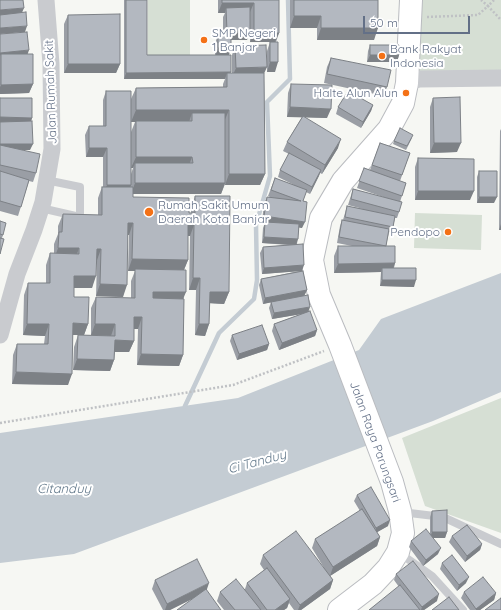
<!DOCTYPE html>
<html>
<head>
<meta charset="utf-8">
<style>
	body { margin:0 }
	#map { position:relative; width:501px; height:610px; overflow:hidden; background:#f6f7f3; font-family:Quicksand,sans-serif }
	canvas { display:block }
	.scale { position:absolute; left:363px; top:16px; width:107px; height:18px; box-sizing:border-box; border:2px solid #637087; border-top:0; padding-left:5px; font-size:12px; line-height:14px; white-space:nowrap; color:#637087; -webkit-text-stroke:3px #fff; paint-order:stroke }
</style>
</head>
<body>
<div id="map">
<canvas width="501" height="610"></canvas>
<div class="scale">50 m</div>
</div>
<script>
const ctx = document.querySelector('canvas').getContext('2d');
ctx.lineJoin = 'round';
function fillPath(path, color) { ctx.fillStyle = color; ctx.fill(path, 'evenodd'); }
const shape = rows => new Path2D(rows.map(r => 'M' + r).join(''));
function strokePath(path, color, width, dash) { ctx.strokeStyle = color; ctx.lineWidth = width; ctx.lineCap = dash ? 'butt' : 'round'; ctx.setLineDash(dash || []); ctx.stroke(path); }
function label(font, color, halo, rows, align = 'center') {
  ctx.font = font + ' Quicksand,sans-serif'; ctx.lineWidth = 4; ctx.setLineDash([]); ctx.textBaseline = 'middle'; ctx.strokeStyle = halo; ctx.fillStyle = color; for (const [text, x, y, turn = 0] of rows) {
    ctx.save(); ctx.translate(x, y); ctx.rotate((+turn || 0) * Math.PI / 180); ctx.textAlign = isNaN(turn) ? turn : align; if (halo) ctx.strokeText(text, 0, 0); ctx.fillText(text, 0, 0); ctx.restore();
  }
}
const green = shape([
	[148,0,190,0,190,58,148,58],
	[418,0,501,0,501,73,418,73],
	[415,213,482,215,481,250,414,248],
	[501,398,501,533,425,506,402,438]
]);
const water = shape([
	[501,273,501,392,433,421,74,554,0,563,0,433,238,398,359,350,381,319]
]);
const stream = shape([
	[185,406,219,333,254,299,257,280,256,225,270,176,267,102,290,79,288,0]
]);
const path = shape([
	[494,0,488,6,501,20],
	[427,17,478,15,488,6,481,0],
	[0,423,233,385,324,351]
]);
const service = shape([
	[40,209,45,209,80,217,80,187,46,180],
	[401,512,443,517,501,544],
	[398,552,432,576,463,610]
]);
const minor = shape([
	[407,83,419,79,501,78],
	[0,335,17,274,34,230,43,202,52,149,51,64,46,0]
]);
const trunk = shape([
	[339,610,373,584,388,568,398,552,403,533,400,511,392,482,340,345,319,295,312,260,321,218,343,181,389,129,403,103,407,83,411,0]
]);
const wall = shape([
	[124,0,147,0,147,55,215,55,215,44,218,34,223,35,223,17,225,13,218,13,218,0,279,0,279,33,276,42,275,72,267,72,267,51,270,42,250,42,250,12,247,40,231,40,229,55,231,73,232,73,232,55,235,46,264,73,265,174,260,185,225,185,225,184,221,194,133,194,133,197,191,213,191,208,195,196,229,292,224,304,210,303,209,324,205,336,195,335,196,290,189,290,190,236,188,236,188,260,184,270,183,355,179,366,137,365,138,329,134,329,134,341,129,352,115,352,114,360,110,371,73,370,74,347,78,335,111,336,91,335,91,308,96,297,131,298,131,281,135,271,128,271,129,235,128,235,123,297,96,296,97,260,92,288,74,288,74,297,88,324,84,335,73,335,68,385,12,384,13,355,17,344,44,344,45,336,23,335,24,295,28,283,46,283,46,265,50,253,54,254,54,244,58,234,58,226,63,214,98,215,98,198,102,187,103,187,103,157,86,157,85,135,89,126,103,126,103,100,106,91,131,174,133,168,131,168,131,132,135,122,131,122,131,99,136,88,223,87,223,84,225,79,124,79],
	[290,0,378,0,374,40,317,40,317,28,290,28],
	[68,15,120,64,116,73,64,73,64,24],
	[0,34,27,54,33,84,29,93,0,94],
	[370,45,399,55,397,62,367,62,368,51],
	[331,58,387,87,384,96,324,83,327,67],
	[291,84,327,118,305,117,338,148,322,174,320,173,310,194,306,192,303,201,302,228,299,227,297,244,302,271,307,290,304,296,308,311,317,330,315,336,279,350,272,331,274,324,301,314,272,319,269,308,271,302,263,304,259,285,261,279,299,271,262,274,260,253,263,247,288,245,262,243,263,228,265,223,262,222,264,203,267,197,270,197,268,196,275,178,294,185,278,177,280,170,289,154,283,151,287,142,302,117,287,117,288,93],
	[0,98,32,118,31,121,30,150,22,150,36,173,33,182,29,181,18,216,0,211],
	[433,98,457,152,430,153,430,107],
	[373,105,371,111,361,128,336,114,338,107],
	[501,129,501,230,499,230,500,131],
	[412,138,406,150,393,144,394,141],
	[380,143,410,153,400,181,406,183,400,202,399,212,397,218,395,218,393,227,391,233,389,232,386,246,395,263,394,268,414,287,380,286,381,272,334,273,334,256,338,246,352,246,337,243,340,226,342,220,343,220,347,206,363,209,348,205,353,189,386,198,357,188,364,168,370,170],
	[418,158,470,200,415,200,415,167],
	[479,171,494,203,477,203,477,177],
	[0,221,3,235,2,238,0,254],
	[232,335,269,344,267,350,237,360,230,341],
	[357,495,388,526,377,532,380,537,377,546,330,576,333,580,330,589,301,610,294,610,289,603,287,608,284,610,224,610,217,601,220,592,245,589,247,583,264,570,260,564,263,555,324,568,312,548,315,539,360,511,354,501],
	[432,511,447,532,445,538,433,538,438,554,423,566,409,547,411,541,430,535,430,517],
	[452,536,482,544,480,550,465,562,449,542],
	[442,563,466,583,457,591,440,569],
	[396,574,437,601,424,610,369,610,399,587,394,580],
	[155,580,194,598,170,610,163,610,152,589],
	[464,592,496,593,494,600,480,610,470,610,461,598]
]);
const shadedWall = shape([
	[222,3,254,3,250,12,226,13,226,8,225,13,218,13],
	[24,8,21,15,0,16,0,10],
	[294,16,321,16,317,28,290,28],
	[27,26,25,32,0,34,0,28],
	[321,28,378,28,374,40,317,40],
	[227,31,250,31,247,40,223,40],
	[254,33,279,33,275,42,250,42],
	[218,48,231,48,228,58,215,57],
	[29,50,27,56,1,54,0,56,0,53],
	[370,55,399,55,397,62,367,62],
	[270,62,278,62,275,72,267,72],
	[68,64,120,64,116,73,64,73],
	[267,67,263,76,232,77,236,68],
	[231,72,227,73,225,79,124,79,126,73],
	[33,84,29,93,0,94,0,87,1,85],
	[373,105,371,111,361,128,363,122],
	[290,107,331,109,327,118,287,117],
	[136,110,229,110,224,122,192,113,189,122,131,122],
	[0,117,32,118,30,124,0,124],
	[341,139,338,148,322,174,325,165],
	[434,143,461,143,457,152,430,153],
	[0,144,33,144,30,150,0,150],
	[89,148,107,148,103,157,86,157],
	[136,157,192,157,188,168,135,163,133,168,131,168],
	[321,170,319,176,310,194,312,187],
	[229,174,265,174,260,185,225,185],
	[135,183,225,183,221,194,131,194],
	[107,185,131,185,128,194,103,194],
	[418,191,474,191,470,200,415,200],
	[479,197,497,197,494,203,477,203],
	[264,216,305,222,302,228,262,222],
	[128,223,133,223,129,235,124,235],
	[501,224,501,230,499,230],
	[188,225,194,225,190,236,184,236],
	[264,237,298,239,296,245,262,243],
	[58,248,79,248,75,260,54,260],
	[97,249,101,249,97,260,92,260],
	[132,259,188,260,183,272,135,269,135,271,128,271],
	[395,263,392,272,382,268,381,272,334,273,338,264],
	[304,265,302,271,262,274,264,268],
	[74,276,96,276,92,288,70,288],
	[193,278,200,278,196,290,189,290],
	[382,280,416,280,414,287,380,286],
	[100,284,127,285,123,297,96,296],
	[307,290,304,296,263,304,265,298],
	[153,292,186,292,181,304,149,303],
	[210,292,229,292,224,304,206,303],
	[310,307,308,313,272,319,274,313],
	[134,317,142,317,138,329,130,329],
	[73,323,88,324,84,335,69,335],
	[27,324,49,324,45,336,23,335],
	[95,324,115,324,111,336,91,335],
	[199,324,209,324,205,336,195,335],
	[317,330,315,336,279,350,282,343],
	[115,340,134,341,129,352,110,352],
	[269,344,267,350,237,360,239,354],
	[141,354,183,355,179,366,137,365],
	[77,359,114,360,110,371,73,370],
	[16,372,72,374,68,385,12,384],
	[390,520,388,526,374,534,376,528],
	[432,532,447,532,445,538,430,538],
	[380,537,377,546,330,576,333,567],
	[482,544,480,550,465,562,467,556],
	[441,548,438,554,423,566,426,560],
	[469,577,466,583,457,591,459,585],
	[333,580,330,589,301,610,298,610,300,605],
	[209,583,206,592,170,610,165,610,167,604],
	[496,593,494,600,480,610,476,610,476,609],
	[439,594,437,601,424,610,421,610,422,607],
	[290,599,287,608,284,610,275,610]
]);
const building = shape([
	[0,0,23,0,24,8,0,10,0,0],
	[126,0,147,0,147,55,231,55,231,72,126,73,126,0],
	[222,0,279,0,279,33,254,33,254,3,222,3,222,0],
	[294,0,378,0,378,28,321,28,321,16,294,16,294,0],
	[250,7,250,31,227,31,226,8,250,7],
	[26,12,27,26,0,28,0,15,26,12],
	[120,14,120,64,68,64,68,15,120,14],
	[27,32,29,50,0,53,0,34,27,32],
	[218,34,231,35,231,48,218,48,218,34],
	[270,42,278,42,278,62,270,62,270,42],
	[266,45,267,67,236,68,235,46,266,45],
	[370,45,399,45,399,55,370,55,370,45],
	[1,54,33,54,33,84,1,85,1,54],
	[331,58,391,70,387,87,327,74,331,58],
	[227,73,264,73,265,174,229,174,229,110,136,110,136,88,227,87,227,73],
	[291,84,332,85,331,109,290,107,291,84],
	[106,91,131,91,131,185,107,185,107,148,89,148,89,126,106,126,106,91],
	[348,91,373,105,363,122,338,107,348,91],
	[460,97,461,143,434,143,433,98,460,97],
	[0,98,32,98,32,118,0,117,0,98],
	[192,113,225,113,225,183,135,183,135,163,193,163,192,157,136,157,136,121,192,121,192,113],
	[303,116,341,139,325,165,287,142,303,116],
	[32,121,33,144,0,144,0,122,32,121],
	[400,128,413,135,407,146,394,141,400,128],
	[380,143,410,153,402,175,372,165,380,143],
	[0,145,40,154,36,173,0,165,0,145],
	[289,153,321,170,312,187,280,170,289,153],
	[418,158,474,159,474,191,418,191,418,158],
	[364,168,406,183,402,196,359,181,364,168],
	[0,171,29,180,21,207,0,201,0,171],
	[479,171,497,171,497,197,479,197,479,171],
	[275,178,307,190,303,201,307,202,305,222,264,216,267,197,301,201,271,190,275,178],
	[102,187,133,187,133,197,189,198,189,213,195,213,195,196,230,196,229,292,210,292,209,324,199,324,200,278,193,278,194,225,188,225,188,260,132,259,133,223,128,223,127,285,100,284,101,249,97,249,96,276,74,276,74,297,89,297,88,324,73,323,72,374,16,372,17,344,48,344,49,324,27,324,28,283,50,283,50,253,79,254,79,248,58,248,59,232,62,232,63,214,102,215,102,187],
	[353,189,402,202,399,212,351,199,353,189],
	[347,206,395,216,393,227,345,217,347,206],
	[342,220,389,229,386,246,339,237,342,220],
	[0,221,6,223,3,235,0,234,0,221],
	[265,222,299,224,298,239,264,237,265,222],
	[0,238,4,239,0,254,0,238],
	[303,244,304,265,264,268,263,247,303,244],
	[338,246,395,246,395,263,338,264,338,246],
	[382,268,416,268,416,280,382,280,382,268],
	[135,269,186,270,186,292,153,292,153,298,184,299,183,355,141,354,142,317,134,317,134,341,115,340,114,360,77,359,78,335,115,336,115,324,95,324,96,297,135,298,135,269],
	[303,271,307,290,265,298,261,279,303,271],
	[308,295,310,307,274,313,271,302,308,295],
	[310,311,317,330,282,343,274,324,310,311],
	[262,325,269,344,239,354,232,335,262,325],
	[371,487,390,520,376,528,357,495,371,487],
	[362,509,380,537,333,567,315,539,362,509],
	[447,510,447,532,432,532,432,511,447,510],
	[467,525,482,544,467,556,452,536,467,525],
	[426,529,441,548,426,560,411,541,426,529],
	[296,531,333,580,300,605,263,555,296,531],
	[452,555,469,577,459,585,442,563,452,555],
	[197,559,209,583,167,604,155,580,197,559],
	[413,561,439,594,422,607,396,574,413,561],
	[267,568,290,599,275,610,267,610,247,583,267,568],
	[483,577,496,593,476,609,464,592,483,577],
	[236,579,261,610,235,610,220,592,236,579],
	[400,585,420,610,369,610,400,585],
	[206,589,221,610,177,610,206,589],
	[449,597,459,610,432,610,449,597],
	[501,598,501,610,485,610,501,598]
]);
const markers = [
	[204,40,4,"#f47116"],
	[382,56,4,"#f47116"],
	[406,93,4,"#f47116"],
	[149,212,5,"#f47116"],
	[448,232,4,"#f47116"]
];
const poiNames = [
	["SMP Negeri",212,33],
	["1 Banjar",212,47],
	["Bank Rakyat",390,49],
	["Indonesia",390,63],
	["Halte Alun Alun",398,93,"right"],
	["Rumah Sakit Umum",158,205],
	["Daerah Kota Banjar",158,219],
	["Pendopo",440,232,"right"]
];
const streetNames = [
	["Jalan Rumah Sakit",51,92,-92],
	["Jalan Raya Parungsari",375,442,70]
];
const waterNames = [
	["Ci Tanduy",257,462,-15],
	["Citanduy",64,489]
];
fillPath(green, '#d6dfd4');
fillPath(water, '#c4ccd3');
strokePath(stream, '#c4ccd3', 4.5);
strokePath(trunk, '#babcc0', 24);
strokePath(path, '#bfc1c4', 2.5, [2, 2]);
strokePath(service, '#c9cbcf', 8);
strokePath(minor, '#c9cbcf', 17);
strokePath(trunk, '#fff', 22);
fillPath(wall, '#9a9ea5');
fillPath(shadedWall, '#7d8186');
fillPath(building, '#b3b8c0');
strokePath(building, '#7d8186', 1);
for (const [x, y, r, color] of markers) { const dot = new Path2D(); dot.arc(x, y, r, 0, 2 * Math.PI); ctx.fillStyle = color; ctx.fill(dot); strokePath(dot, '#fff', 1.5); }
label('12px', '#637087', '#fff', poiNames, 'left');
label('12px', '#637087', '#fff', streetNames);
label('italic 13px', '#63798b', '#fff', waterNames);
</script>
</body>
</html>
